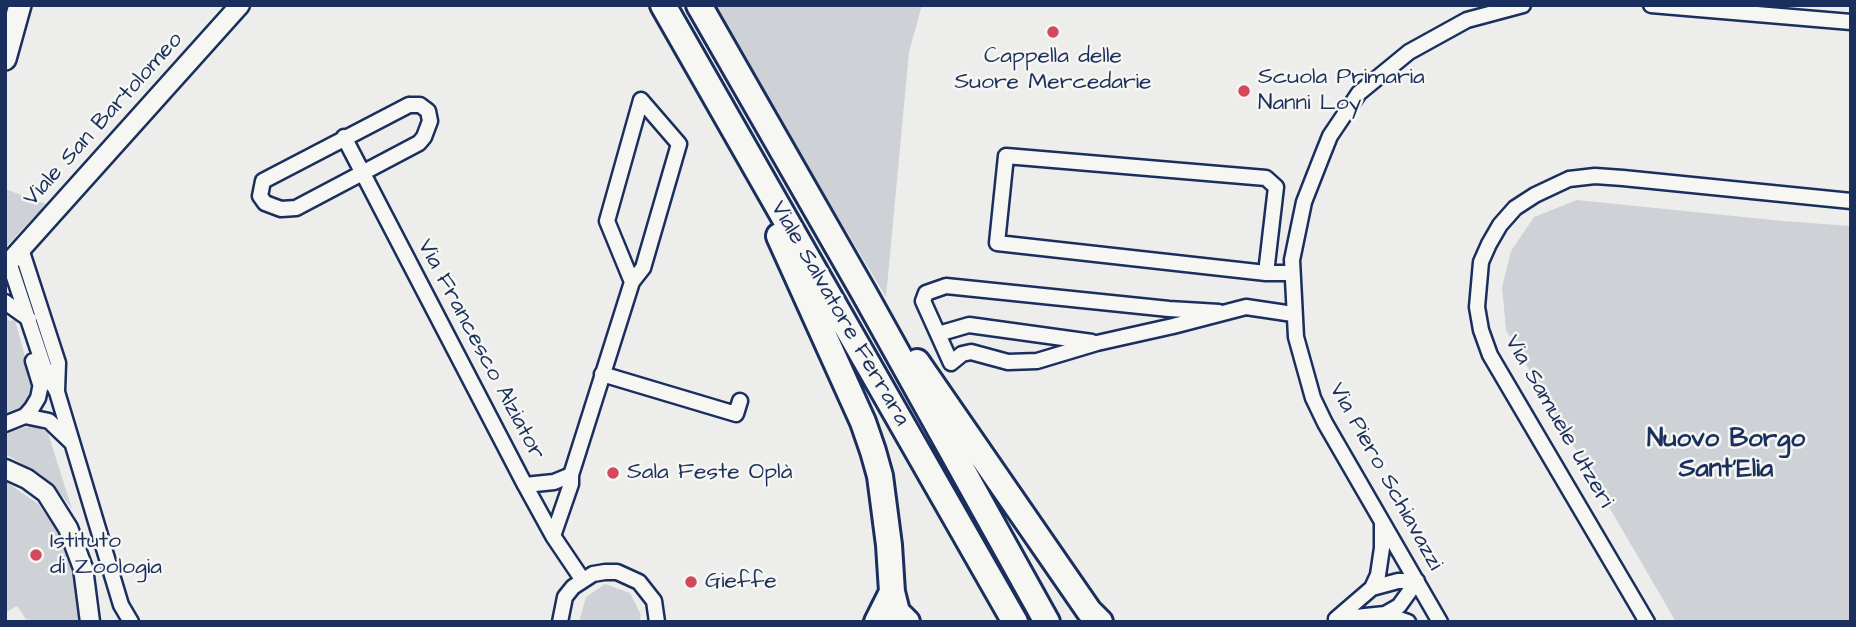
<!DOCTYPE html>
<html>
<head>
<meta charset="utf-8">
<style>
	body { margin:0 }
	#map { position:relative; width:1856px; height:627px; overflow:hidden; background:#edeeec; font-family:"Architects Daughter",sans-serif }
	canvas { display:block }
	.frame { position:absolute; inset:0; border:7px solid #1b2f5e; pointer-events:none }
</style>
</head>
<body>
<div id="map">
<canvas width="1856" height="627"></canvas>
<div class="frame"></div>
</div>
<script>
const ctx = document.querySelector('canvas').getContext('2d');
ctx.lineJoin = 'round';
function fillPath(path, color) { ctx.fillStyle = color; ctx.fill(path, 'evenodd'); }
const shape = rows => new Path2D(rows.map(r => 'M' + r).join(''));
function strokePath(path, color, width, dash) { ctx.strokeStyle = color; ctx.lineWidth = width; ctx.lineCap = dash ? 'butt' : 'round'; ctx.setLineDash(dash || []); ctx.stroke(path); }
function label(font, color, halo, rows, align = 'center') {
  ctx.font = font + ' "Architects Daughter",sans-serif'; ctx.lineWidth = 5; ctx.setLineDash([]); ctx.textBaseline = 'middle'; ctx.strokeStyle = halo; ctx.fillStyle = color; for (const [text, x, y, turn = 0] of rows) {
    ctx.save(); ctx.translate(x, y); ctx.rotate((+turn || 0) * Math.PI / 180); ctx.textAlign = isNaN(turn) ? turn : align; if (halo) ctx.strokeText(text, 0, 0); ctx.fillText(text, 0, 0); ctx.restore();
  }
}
const green = shape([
	[711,5,922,5,909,52,886,297],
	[5,189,46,204,5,248],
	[1577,200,1783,221,1851,226,1851,622,1676,622,1506,330,1502,287,1511,251,1534,217],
	[5,314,9,321,15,320,32,383,25,407,5,418],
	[30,426,36,426,48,433,72,509,56,488,42,475,5,454,5,433],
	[5,481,38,504,57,530,72,571,84,622,39,622,26,619,17,606,5,613],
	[605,584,630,593,641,615,639,622,579,622,586,597]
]);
const minor = shape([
	[1651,5,1851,22],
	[409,105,420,105,428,111,430,121,424,137,419,143,296,208,281,209,265,203,260,196,263,181,409,105],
	[344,137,525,485,553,536,582,579],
	[21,249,58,363,57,391],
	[9,262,44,367,57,392,121,605,131,622],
	[1266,273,1276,187,1266,178,1006,156,997,243,1266,273,1292,273],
	[632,282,607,221,641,100],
	[5,302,29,319],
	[1219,312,1169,309,946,286,926,293,923,301,951,363,962,354,971,352,1008,362,1037,361,1097,343,1173,326,1246,307,1293,314],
	[938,334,969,325,1092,342],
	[33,361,41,387],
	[602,374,736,414,740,401],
	[25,416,49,421,72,443],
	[5,424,25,416,32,408,38,398,42,379],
	[525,485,554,482,571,475],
	[553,536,571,484,571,475,632,282,643,268,679,144,641,100],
	[1372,588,1398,581,1417,581],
	[1385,614,1399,606,1417,581],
	[1336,619,1372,588,1378,575,1382,548,1382,522],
	[1336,619,1385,614,1408,622],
	[560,622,565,597,573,587,593,574,605,572,617,572,639,582,654,601,657,622],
	[1440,622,1325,423,1313,398,1296,337,1292,260,1304,202,1322,156,1330,136,1359,93,1409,52,1467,20,1523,5],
	[1647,622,1490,355,1481,330,1477,307,1481,262,1489,244,1500,225,1515,208,1535,195,1569,179,1595,176,1623,178,1851,201]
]);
const tertiary = shape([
	[5,267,240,5],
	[5,469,27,479,46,493,68,528,83,568,90,622]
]);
const secondary = shape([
	[5,59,20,5]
]);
const trunk = shape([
	[663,5,1015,622],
	[699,5,864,293,1047,622],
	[779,236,863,422,873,451,880,476,889,545,892,592,897,612,907,622],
	[917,362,1089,611,1100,622],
	[877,622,892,592]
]);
const markers = [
	[1053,32,7,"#d1495b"],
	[1244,91,7,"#d1495b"],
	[613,473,7,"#d1495b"],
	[36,555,7,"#d1495b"],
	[691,582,7,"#d1495b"]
];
const poiNames = [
	["Cappella delle",1053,57,"center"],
	["Suore Mercedarie",1053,83,"center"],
	["Scuola Primaria",1258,78],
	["Nanni Loy",1258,104],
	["Sala Feste Oplà",627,473],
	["Istituto",50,542],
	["di Zoologia",50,568],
	["Gieffe",705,582]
];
const streetNames = [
	["Viale San Bartolomeo",104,120,-48],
	["Viale Salvatore Ferrara",839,314,60],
	["Via Francesco Alziator",480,350,62],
	["Via Samuele Utzeri",1558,422,60],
	["Via Piero Schiavazzi",1385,477,61]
];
const quarterNames = [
	["Nuovo Borgo",1726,441],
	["Sant'Elia",1726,471]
];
fillPath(green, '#ced2d7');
strokePath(minor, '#1b2f5e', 19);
strokePath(tertiary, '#1b2f5e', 23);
strokePath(secondary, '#1b2f5e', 26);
strokePath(trunk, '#1b2f5e', 30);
strokePath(minor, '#f6f6f2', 14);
strokePath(tertiary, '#f6f6f2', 18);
strokePath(secondary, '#f6f6f2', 21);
strokePath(trunk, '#f6f6f2', 24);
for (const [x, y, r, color] of markers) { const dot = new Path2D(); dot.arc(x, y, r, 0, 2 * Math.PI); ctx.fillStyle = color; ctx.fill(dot); strokePath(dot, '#f6f6f2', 2.5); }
label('23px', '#1b2f5e', '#f6f6f2', poiNames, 'left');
label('23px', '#1b2f5e', '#f6f6f2', streetNames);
label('bold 26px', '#1b2f5e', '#f6f6f2', quarterNames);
</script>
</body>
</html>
